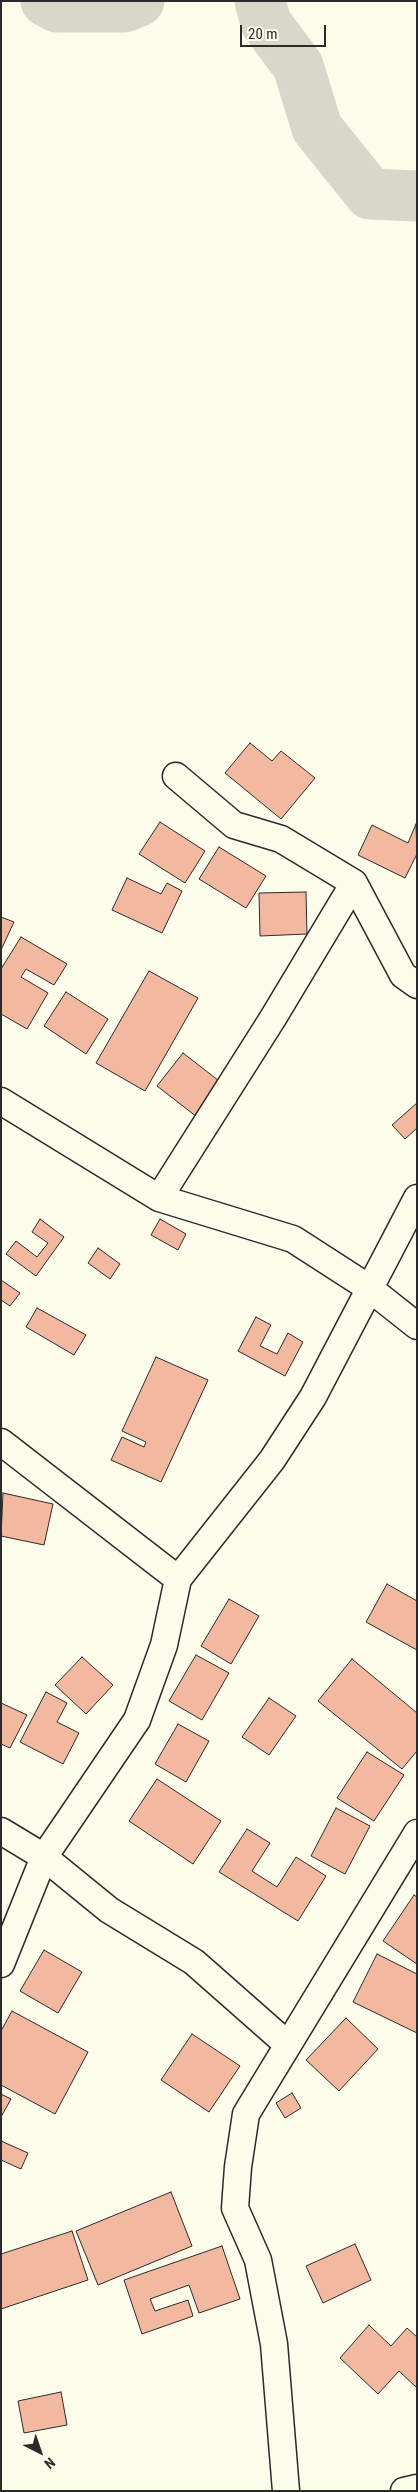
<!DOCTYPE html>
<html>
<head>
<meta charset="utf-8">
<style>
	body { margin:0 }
	#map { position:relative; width:418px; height:2492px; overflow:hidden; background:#fdfbea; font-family:"Roboto Condensed",sans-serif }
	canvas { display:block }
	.frame { position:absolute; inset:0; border:2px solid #2b2b2b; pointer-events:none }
	.north { position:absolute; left:15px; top:2427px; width:50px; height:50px; -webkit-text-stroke:4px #fdfbea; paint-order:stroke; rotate:139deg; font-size:14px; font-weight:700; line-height:20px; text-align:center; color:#2b2b2b }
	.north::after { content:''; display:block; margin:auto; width:18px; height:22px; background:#2b2b2b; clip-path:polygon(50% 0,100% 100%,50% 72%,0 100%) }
	.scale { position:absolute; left:240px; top:25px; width:86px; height:22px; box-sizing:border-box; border:2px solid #2b2b2b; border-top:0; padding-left:6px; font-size:15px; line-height:18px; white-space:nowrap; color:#2b2b2b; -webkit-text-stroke:4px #fdfbea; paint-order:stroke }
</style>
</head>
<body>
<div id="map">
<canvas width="418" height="2492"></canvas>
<div class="frame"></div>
<div class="north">N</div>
<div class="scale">20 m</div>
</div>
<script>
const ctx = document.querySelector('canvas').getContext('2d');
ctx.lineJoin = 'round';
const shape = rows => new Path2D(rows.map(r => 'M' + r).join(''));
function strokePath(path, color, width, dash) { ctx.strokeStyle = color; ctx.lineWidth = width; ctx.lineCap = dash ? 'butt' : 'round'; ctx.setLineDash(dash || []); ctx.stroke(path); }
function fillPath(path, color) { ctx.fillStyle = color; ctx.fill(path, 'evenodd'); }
const river = shape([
	[46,1,57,7,124,7,139,1],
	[260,1,266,23,298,66,317,128,370,194,417,196]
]);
const building = shape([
	[250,743,272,761,281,751,315,778,281,819,225,773,250,743],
	[160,822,205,851,185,883,139,854,160,822],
	[416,824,417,854,405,878,358,855,372,825,408,843,416,824],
	[219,847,266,876,246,908,199,879,219,847],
	[127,878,161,894,167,883,182,891,162,933,112,910,127,878],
	[306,892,307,934,260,936,259,893,306,892],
	[1,917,14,922,1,950,1,917],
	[21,937,67,964,54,985,26,969,21,977,48,993,27,1029,1,1014,1,969,21,937],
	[149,971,198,998,145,1091,96,1063,149,971],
	[66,992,108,1019,86,1054,44,1026,66,992],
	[183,1053,223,1084,197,1117,157,1086,183,1053],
	[417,1103,417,1128,405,1139,392,1125,417,1103],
	[40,1219,64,1237,36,1276,6,1254,16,1241,37,1257,48,1243,32,1232,40,1219],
	[160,1219,186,1234,178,1250,151,1235,160,1219],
	[98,1248,120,1264,110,1279,88,1263,98,1248],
	[1,1280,20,1293,10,1306,1,1300,1,1280],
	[37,1308,86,1335,74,1355,26,1327,37,1308],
	[256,1317,271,1325,260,1346,277,1354,288,1333,303,1342,285,1376,238,1351,256,1317],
	[156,1357,208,1380,161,1482,111,1460,122,1437,144,1447,146,1442,122,1431,156,1357],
	[3,1493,53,1504,44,1545,1,1536,3,1493],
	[387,1584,417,1601,417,1650,366,1622,387,1584],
	[229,1599,259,1616,231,1664,201,1646,229,1599],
	[196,1655,229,1673,202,1720,169,1701,196,1655],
	[82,1657,113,1685,86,1714,55,1685,82,1657],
	[352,1659,417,1713,417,1751,402,1769,318,1701,352,1659],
	[46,1692,67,1703,57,1722,79,1733,63,1764,20,1742,46,1692],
	[269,1698,296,1716,269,1755,242,1737,269,1698],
	[1,1703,27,1715,10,1748,1,1744,1,1703],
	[178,1724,209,1741,186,1782,155,1764,178,1724],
	[367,1752,404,1775,374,1821,337,1798,367,1752],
	[157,1779,221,1821,193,1864,129,1821,157,1779],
	[336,1808,370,1826,345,1874,311,1856,336,1808],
	[247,1829,270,1843,252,1871,277,1887,296,1857,326,1876,298,1921,219,1872,247,1829],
	[414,1895,417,1897,417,1964,383,1941,414,1895],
	[44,1950,82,1972,58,2013,20,1991,44,1950],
	[377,1954,417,1974,417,2033,353,2002,377,1954],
	[12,2011,88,2052,55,2114,1,2085,1,2031,12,2011],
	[346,2018,378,2049,339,2091,306,2060,346,2018],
	[192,2034,240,2066,209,2112,161,2080,192,2034],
	[292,2093,301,2108,285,2118,276,2103,292,2093],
	[1,2094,11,2099,1,2117,1,2094],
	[1,2141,28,2153,21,2169,1,2160,1,2141],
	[171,2192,192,2246,98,2285,76,2231,171,2192],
	[72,2231,88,2280,1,2309,1,2254,72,2231],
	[355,2244,371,2280,323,2303,306,2266,355,2244],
	[222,2246,240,2299,199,2313,189,2285,150,2299,155,2311,188,2300,193,2316,142,2334,124,2280,222,2246],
	[369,2325,391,2346,407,2328,417,2337,417,2388,399,2371,378,2394,340,2358,369,2325],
	[61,2392,67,2425,24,2433,18,2401,61,2392]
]);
const minor = shape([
	[176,776,234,825,281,839,354,883,403,975,417,985],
	[1,1101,159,1198,293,1239,369,1288,417,1326],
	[159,1198,273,1018,354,883],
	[1,1442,178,1579],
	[1,1831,44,1857,109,1910,194,1962,287,2044],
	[1,1964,44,1857,137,1720,164,1645,178,1579,272,1460,313,1397,417,1198],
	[286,2491,274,2344,258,2260,235,2208,238,2167,246,2114,417,1833],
	[404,2491,417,2488]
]);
strokePath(river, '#d8d7c9', 51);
fillPath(building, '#f2b8a0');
strokePath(building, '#2b2b2b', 1);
strokePath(minor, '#2b2b2b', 29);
strokePath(minor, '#fdfbea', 26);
</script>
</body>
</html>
